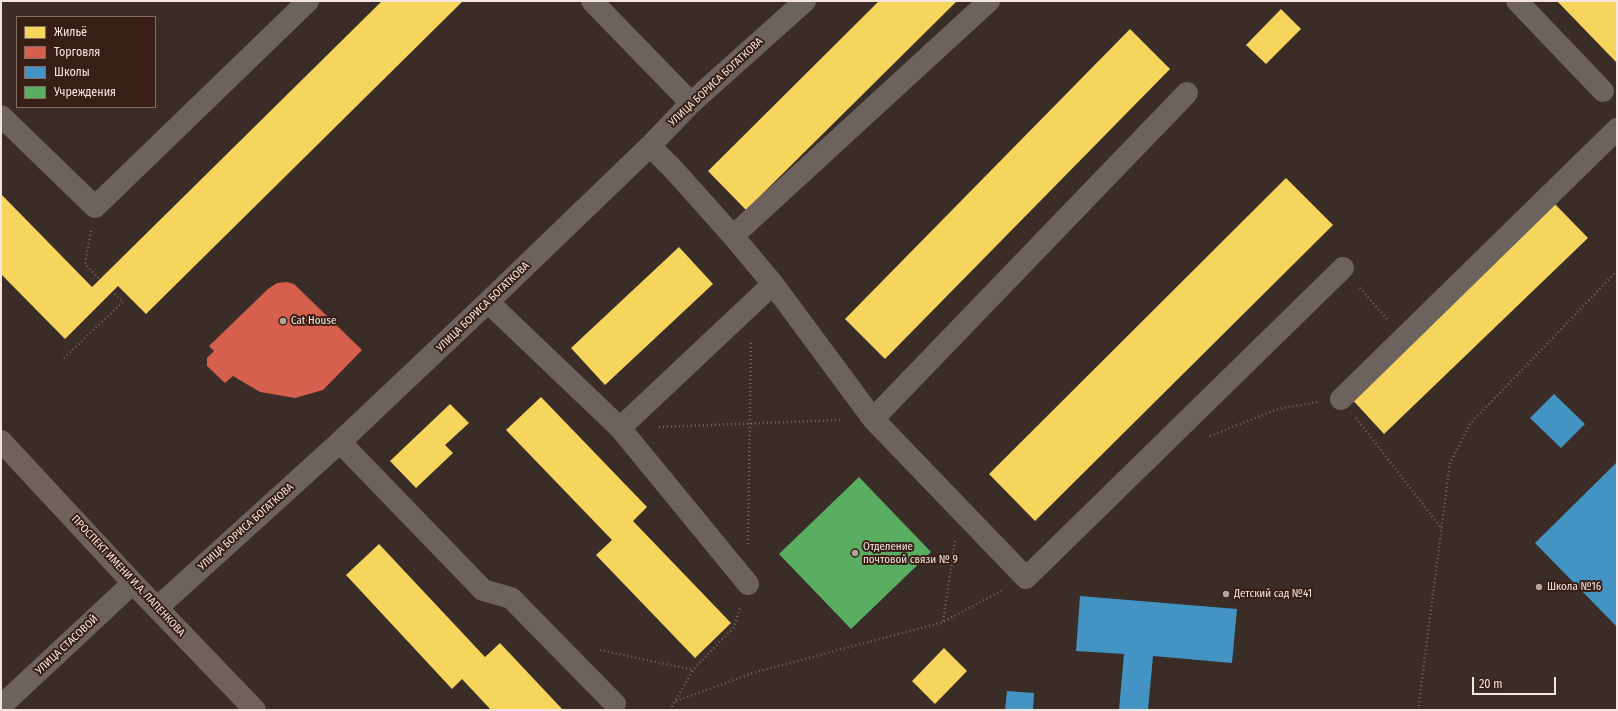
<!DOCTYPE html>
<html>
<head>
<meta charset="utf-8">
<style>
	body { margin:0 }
	#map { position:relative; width:1618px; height:711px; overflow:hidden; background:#3a2c27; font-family:"Fira Sans Condensed",sans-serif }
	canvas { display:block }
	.frame { position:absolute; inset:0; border:2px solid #f6e5de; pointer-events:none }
	.legend { position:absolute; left:16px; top:16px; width:140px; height:92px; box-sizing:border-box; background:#371f15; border:1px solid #836e65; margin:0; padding:5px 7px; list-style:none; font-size:12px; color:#f6e5de }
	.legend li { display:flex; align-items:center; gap:8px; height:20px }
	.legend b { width:20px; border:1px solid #836e65 }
	.scale { position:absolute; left:1472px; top:677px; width:84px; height:18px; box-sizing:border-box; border:2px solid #f6e5de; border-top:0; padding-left:5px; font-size:12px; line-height:14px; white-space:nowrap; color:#f6e5de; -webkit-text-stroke:3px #371f15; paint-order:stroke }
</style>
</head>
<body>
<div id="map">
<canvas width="1618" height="711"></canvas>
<div class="frame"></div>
<ul class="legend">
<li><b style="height:11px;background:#f6d55c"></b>Жильё</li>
<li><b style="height:11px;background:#d6604d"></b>Торговля</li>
<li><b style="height:11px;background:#4393c3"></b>Школы</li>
<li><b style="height:11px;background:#5aae61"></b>Учреждения</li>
</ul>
<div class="scale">20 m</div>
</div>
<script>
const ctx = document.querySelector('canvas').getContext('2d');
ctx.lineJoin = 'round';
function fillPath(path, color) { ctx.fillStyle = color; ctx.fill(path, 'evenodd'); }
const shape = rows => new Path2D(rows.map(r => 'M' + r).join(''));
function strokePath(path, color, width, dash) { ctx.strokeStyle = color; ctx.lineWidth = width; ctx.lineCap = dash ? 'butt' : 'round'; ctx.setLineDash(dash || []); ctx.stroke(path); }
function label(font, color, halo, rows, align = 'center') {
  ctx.font = font + ' "Fira Sans Condensed",sans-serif'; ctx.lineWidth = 4; ctx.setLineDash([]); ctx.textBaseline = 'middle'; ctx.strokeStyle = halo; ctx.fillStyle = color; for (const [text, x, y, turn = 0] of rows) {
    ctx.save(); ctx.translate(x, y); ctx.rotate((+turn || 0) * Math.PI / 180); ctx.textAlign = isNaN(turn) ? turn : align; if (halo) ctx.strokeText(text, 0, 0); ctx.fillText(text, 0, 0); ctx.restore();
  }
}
const homes = shape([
	[382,1,463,1,146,314,118,286,65,339,1,274,1,194,92,287],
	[879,1,957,1,746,210,708,171],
	[1557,1,1617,1,1617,63],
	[1281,9,1301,29,1266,64,1246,45],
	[1130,29,1170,69,885,359,845,319],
	[1286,178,1333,225,1035,521,989,474],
	[1552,201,1588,238,1384,434,1349,396],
	[679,247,713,284,605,385,571,348],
	[541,397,647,507,633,521,731,623,695,658,596,555,612,540,506,430],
	[450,404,469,423,445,445,453,453,416,488,390,461],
	[379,544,485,657,500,643,563,710,491,710,462,679,452,689,346,575],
	[944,648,967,671,935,704,912,681]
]);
const shops = shape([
	[287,282,294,284,362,350,323,390,295,398,260,392,233,376,225,383,207,366,207,358,214,351,209,346,268,289,277,283]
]);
const schools = shape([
	[1554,394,1585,424,1561,448,1530,418],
	[1617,462,1617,627,1535,543],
	[1080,596,1237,609,1232,663,1153,656,1148,710,1119,710,1124,654,1076,651],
	[1007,691,1034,693,1033,710,1005,710]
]);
const public = shape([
	[859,477,931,552,851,629,779,554]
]);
const path = shape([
	[91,231,85,264,100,280],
	[1360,288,1387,319],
	[64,358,123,302,112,292],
	[1356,418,1442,529],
	[659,427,842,420],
	[1210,436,1278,409,1317,402],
	[748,544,751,341],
	[943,621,955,541],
	[600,650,693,670],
	[676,701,756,672,943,622,1003,590],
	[670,710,693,670,734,627,740,608],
	[1418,710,1450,463,1470,424,1617,271]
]);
const minor = shape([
	[592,1,691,103],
	[1517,1,1603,91],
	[1,116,95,207,308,1],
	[650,146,673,169,733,236,773,284,873,419,1026,578,1343,268],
	[733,236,989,1],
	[488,302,620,428,748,584],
	[1341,399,1617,129],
	[873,419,1187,93],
	[620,428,773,284],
	[340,442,483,590,511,598,615,704],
	[157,608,340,442,488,302,650,146,691,103,805,1],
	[1,706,133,583]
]);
const major = shape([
	[1,441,133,583,255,710]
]);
const markers = [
	[283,321,4,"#b4a49e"],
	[855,553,4,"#b4a49e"],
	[1539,587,4,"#b4a49e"],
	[1226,594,4,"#b4a49e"]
];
const streetNames = [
	["УЛИЦА БОРИСА БОГАТКОВА",716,82,-43],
	["УЛИЦА БОРИСА БОГАТКОВА",483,307,-44],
	["УЛИЦА БОРИСА БОГАТКОВА",246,527,-42],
	["ПРОСПЕКТ ИМЕНИ И.А. ЛАПЕНКОВА",128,576,47],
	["УЛИЦА СТАСОВОЙ",67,645,-43]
];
const poiNames = [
	["Cat House",291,321],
	["Отделение",863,547],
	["почтовой связи № 9",863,560],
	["Школа №16",1547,587],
	["Детский сад №41",1234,594]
];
fillPath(homes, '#f6d55c');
fillPath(shops, '#d6604d');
fillPath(schools, '#4393c3');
fillPath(public, '#5aae61');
strokePath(path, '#716863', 2.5, [1, 3]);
strokePath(minor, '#6c625e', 22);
strokePath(major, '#6f625d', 22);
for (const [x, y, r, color] of markers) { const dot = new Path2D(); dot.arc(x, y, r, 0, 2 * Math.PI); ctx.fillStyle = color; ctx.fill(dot); strokePath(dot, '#371f15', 1.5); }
label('11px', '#f6e5de', '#371f15', streetNames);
label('11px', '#f6e5de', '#371f15', poiNames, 'left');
</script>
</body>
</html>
